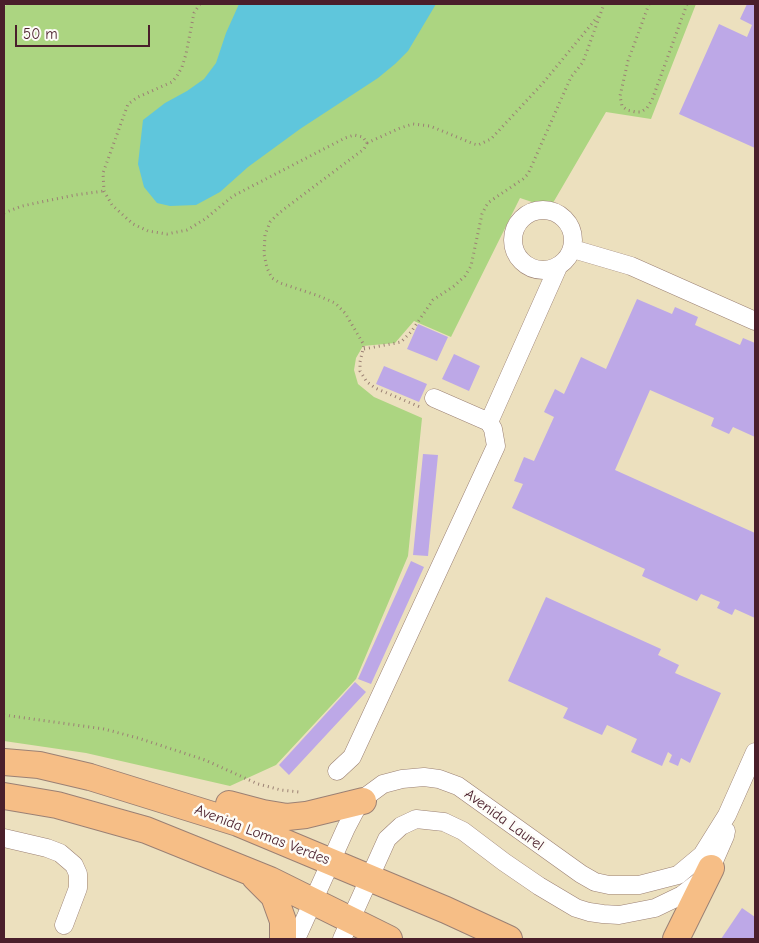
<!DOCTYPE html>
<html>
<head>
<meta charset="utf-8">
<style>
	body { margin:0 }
	#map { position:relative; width:759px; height:943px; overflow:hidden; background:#ece0be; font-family:"Comic Neue",sans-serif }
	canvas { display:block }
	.frame { position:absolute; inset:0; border:5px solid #4a1f2b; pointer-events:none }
	.scale { position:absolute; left:15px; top:25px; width:135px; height:22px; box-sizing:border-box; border:2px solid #4a1f2b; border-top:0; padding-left:6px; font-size:15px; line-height:18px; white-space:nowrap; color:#4a1f2b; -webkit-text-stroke:4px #fdfcf7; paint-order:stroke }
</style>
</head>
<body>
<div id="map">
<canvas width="759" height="943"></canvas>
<div class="frame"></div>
<div class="scale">50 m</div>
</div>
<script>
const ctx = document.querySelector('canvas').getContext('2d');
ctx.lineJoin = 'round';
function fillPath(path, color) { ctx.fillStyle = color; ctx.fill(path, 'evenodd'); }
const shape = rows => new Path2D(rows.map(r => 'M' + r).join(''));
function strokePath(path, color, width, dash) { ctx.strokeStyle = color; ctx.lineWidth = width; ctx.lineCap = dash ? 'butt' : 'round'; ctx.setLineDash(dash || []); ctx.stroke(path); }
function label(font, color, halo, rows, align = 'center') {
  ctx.font = font + ' "Comic Neue",sans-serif'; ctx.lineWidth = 5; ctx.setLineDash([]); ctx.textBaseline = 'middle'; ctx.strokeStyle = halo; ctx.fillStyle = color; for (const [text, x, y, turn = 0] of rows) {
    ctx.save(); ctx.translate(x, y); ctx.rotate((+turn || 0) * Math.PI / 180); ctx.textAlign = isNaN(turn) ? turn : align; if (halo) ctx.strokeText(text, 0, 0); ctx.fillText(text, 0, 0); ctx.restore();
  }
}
const green = shape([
	[7,4,696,4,651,119,606,112,550,208,520,198,451,337,414,321,395,343,363,346,356,358,354,370,358,384,374,397,422,418,408,556,356,679,276,765,230,786,86,753,4,741,4,7]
]);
const water = shape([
	[239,4,436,4,408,51,395,64,378,78,300,129,248,167,220,192,196,205,170,206,157,203,144,187,138,164,143,120,165,103,187,91,204,79,216,63,226,33]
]);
const building = shape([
	[747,4,755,4,755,148,679,114,719,24,747,37,752,25,740,19],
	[637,299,672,314,675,307,698,317,695,325,740,345,743,338,755,343,755,437,733,427,729,434,711,426,714,418,650,390,615,470,755,533,755,618,735,609,732,615,717,608,720,602,701,594,697,601,642,576,645,569,512,508,523,484,514,481,524,457,534,461,554,417,544,412,555,389,564,394,581,357,606,369],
	[418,324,448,337,437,361,407,349],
	[454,354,480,366,469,391,442,379],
	[384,366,427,384,419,402,376,384],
	[423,454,438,455,428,556,413,555],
	[411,561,424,567,371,684,358,679],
	[546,597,661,649,658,655,679,665,675,673,721,693,690,763,681,758,678,766,669,762,672,755,668,752,662,766,631,752,637,739,607,725,602,735,563,718,568,708,508,681],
	[355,682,366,692,289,775,279,765],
	[742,908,755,917,755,939,721,939]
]);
const path = shape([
	[200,4,194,13,186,54,182,67,177,76,172,82,138,97,128,104,103,173,104,191,112,205,133,224,148,231,167,234,187,230,205,219,233,196,345,138,354,135,363,137,367,143,364,149,279,213,270,222,265,235,264,254,267,268,272,278,280,283,319,296,335,303,345,313,364,345,360,362,360,371,367,382,375,388,420,407],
	[649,4,628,61,620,96,622,106,627,110,636,112,641,112,647,108,652,100,687,4],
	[367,143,400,128,413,124,430,126,474,144,478,145,491,139,543,83,599,15],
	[4,213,22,206,75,195,104,191],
	[364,349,401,342,411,332,433,300,454,286,465,276,471,266,482,214,486,206,489,202,523,179,528,174,571,77,583,62,604,4],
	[4,715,104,729,138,738,205,760,258,784,281,790,299,792]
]);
const minor = shape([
	'513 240a30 30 0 1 1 60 0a30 30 0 1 1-60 0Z',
	[573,249,631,266,755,321],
	[434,398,489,422],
	[337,771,352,757,496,446,493,429,489,422,558,267],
	[4,838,47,848,60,853,74,865,78,874,78,888,64,925],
	[296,939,346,828,356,809,368,795,383,784,402,779,424,777,439,779,458,786,581,874,595,882,609,885,639,885,678,875,702,855,727,815,755,752],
	[342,939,387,839,401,826,416,819,444,822,463,831,504,862,539,886,576,908,589,912,603,914,619,915,655,908,682,895,699,882,711,868,725,836,726,831]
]);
const highway = shape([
	[4,762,39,765,90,777,238,823,446,910,509,939],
	[4,796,57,805,146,830,270,880,389,939],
	[229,804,263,813,287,817,306,815,363,801],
	[255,877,274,896,283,921,283,939],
	[676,939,711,868]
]);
const streetNames = [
	["Avenida Laurel",504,820,36],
	["Avenida Lomas Verdes",262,835,21]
];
fillPath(green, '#acd581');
fillPath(water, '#5fc6dc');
fillPath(building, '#bda8e7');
strokePath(minor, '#9b8074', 19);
strokePath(highway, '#9b8074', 28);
strokePath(path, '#9b8074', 3, [1, 4]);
strokePath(minor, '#fff', 18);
strokePath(highway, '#f6be86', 26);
label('15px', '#4a1f2b', '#fdfcf7', streetNames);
</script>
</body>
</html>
